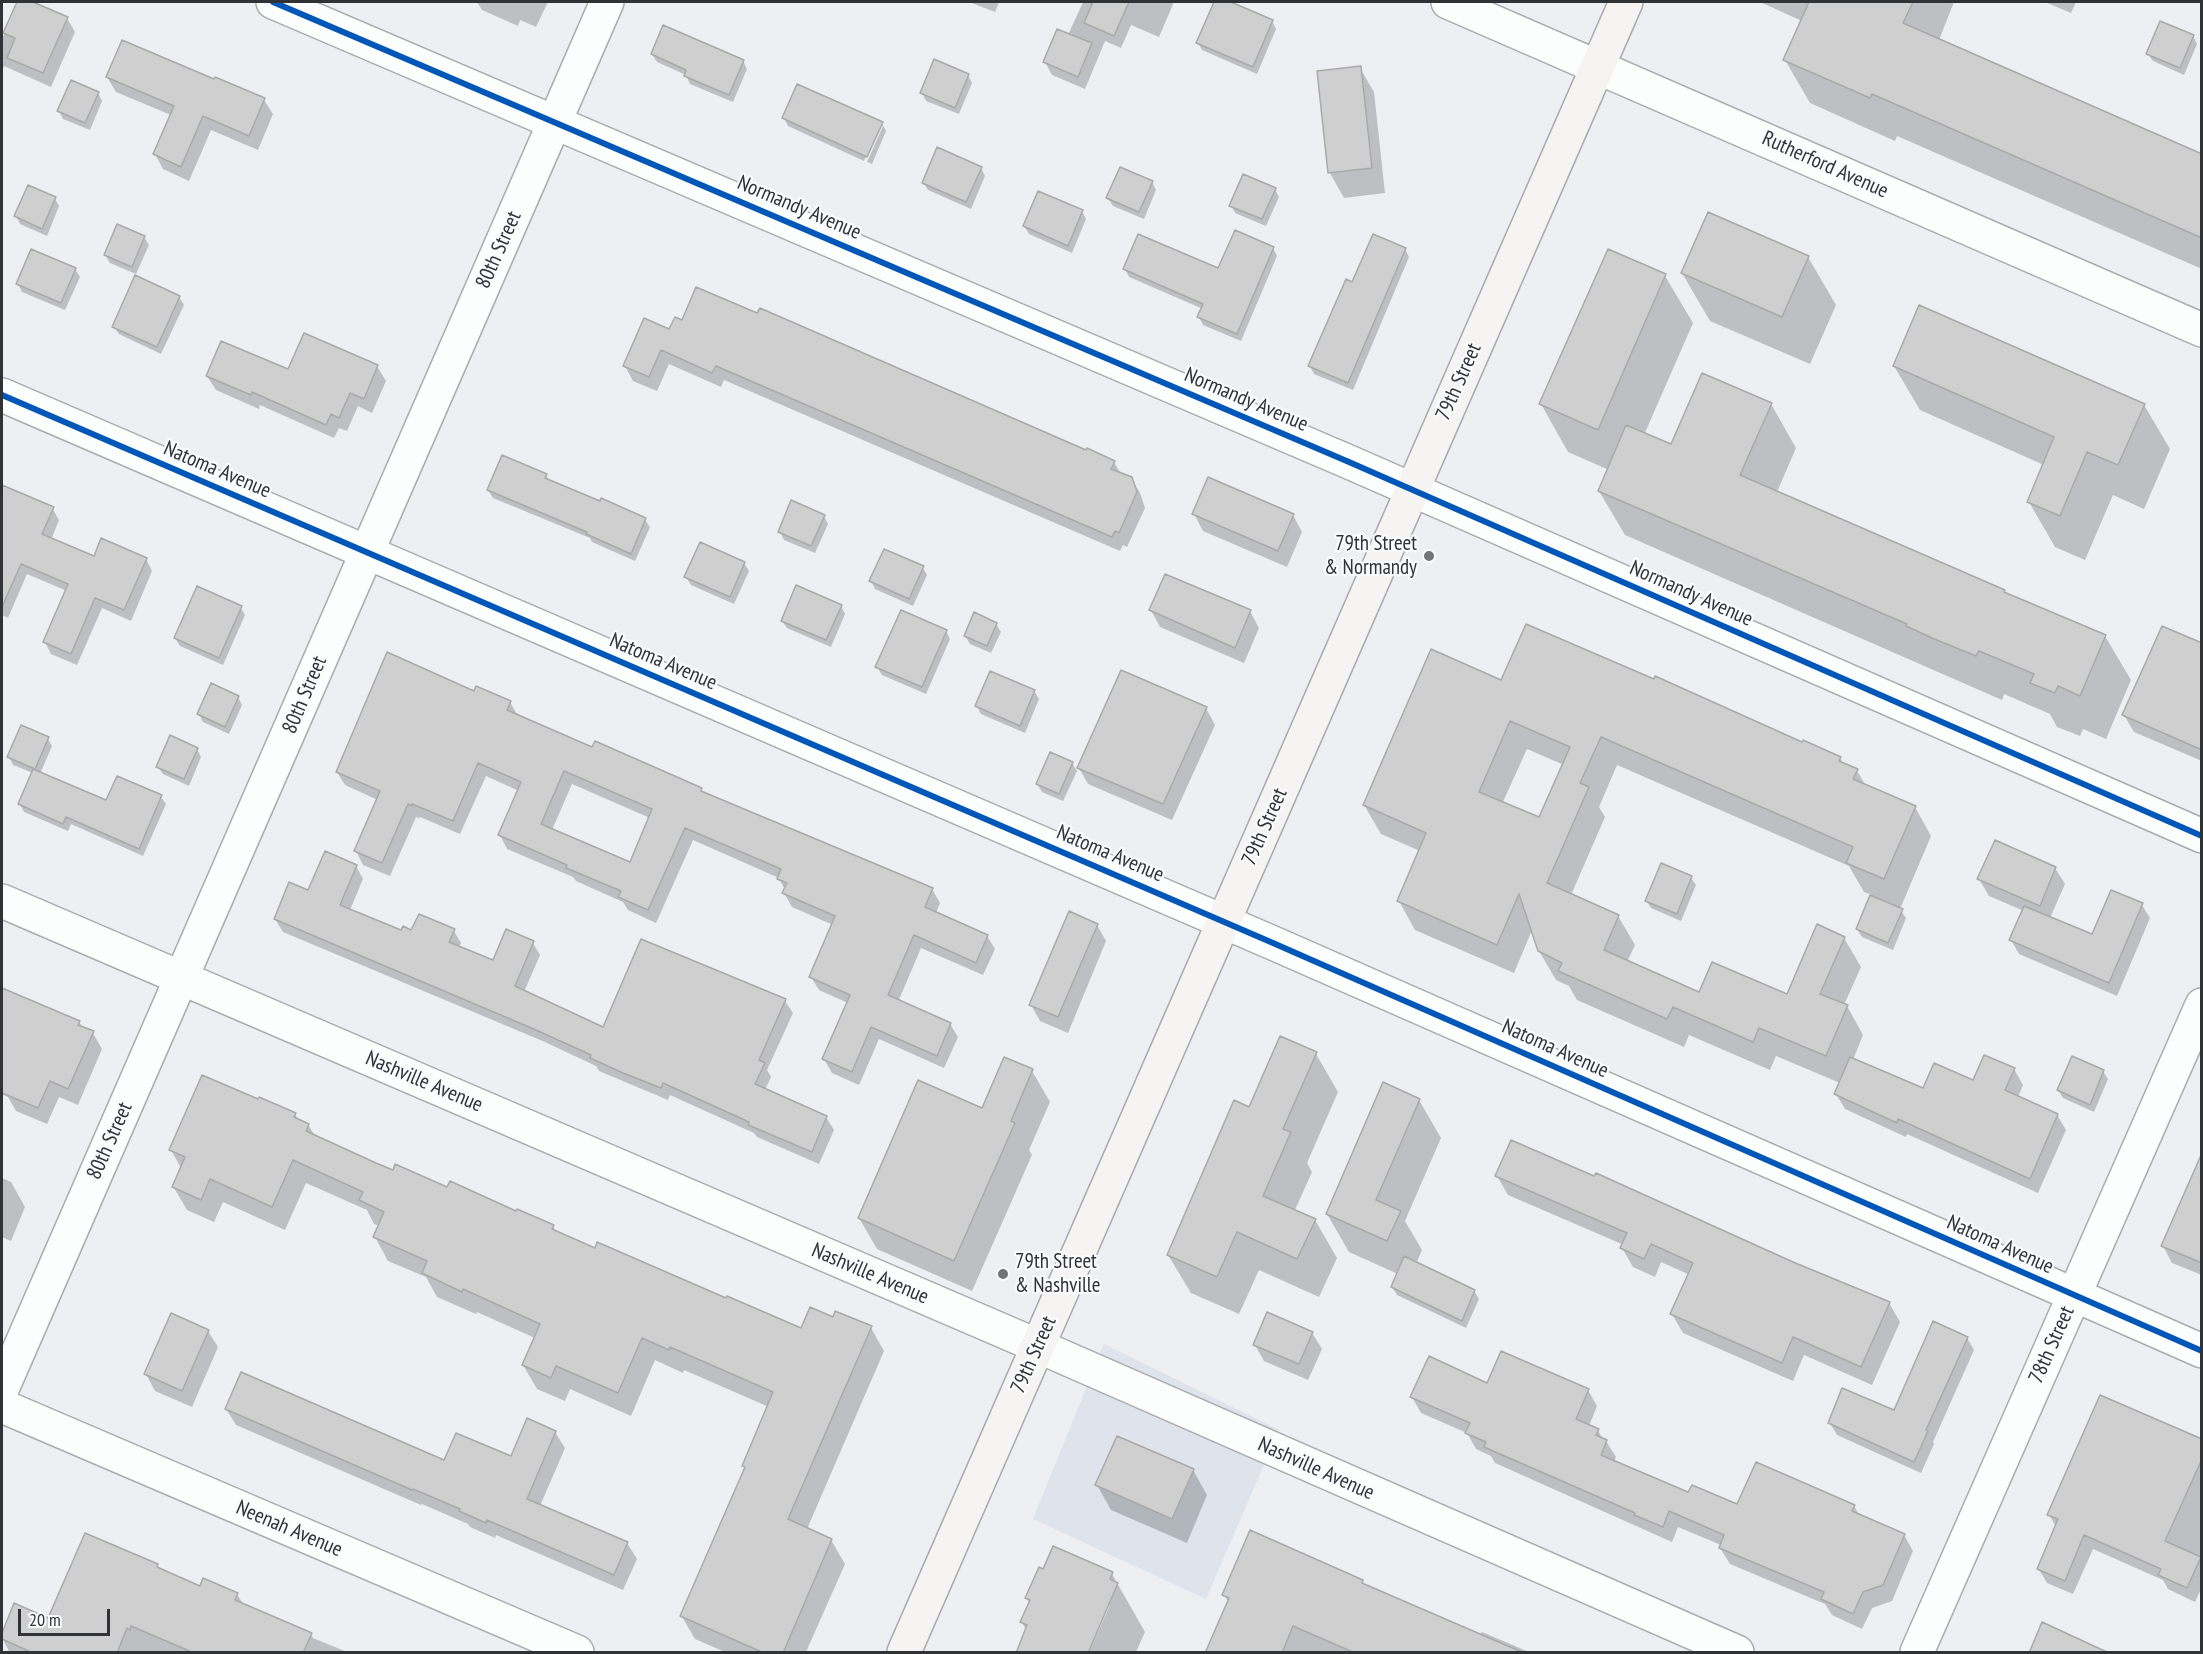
<!DOCTYPE html>
<html>
<head>
<meta charset="utf-8">
<style>
	body { margin:0 }
	#map { position:relative; width:2203px; height:1654px; overflow:hidden; background:#edeff3; font-family:"PT Sans Narrow",sans-serif }
	canvas { display:block }
	.frame { position:absolute; inset:0; border:3px solid #313235; pointer-events:none }
	.scale { position:absolute; left:18px; top:1609px; width:92px; height:27px; box-sizing:border-box; border:3px solid #313235; border-top:0; padding-left:8px; font-size:18px; line-height:21px; white-space:nowrap; color:#313235; -webkit-text-stroke:4px #f9fbfe; paint-order:stroke }
</style>
</head>
<body>
<div id="map">
<canvas width="2203" height="1654"></canvas>
<div class="frame"></div>
<div class="scale">20 m</div>
</div>
<script>
const ctx = document.querySelector('canvas').getContext('2d');
ctx.lineJoin = 'round';
function fillPath(path, color) { ctx.fillStyle = color; ctx.fill(path, 'evenodd'); }
const shape = rows => new Path2D(rows.map(r => 'M' + r).join(''));
function strokePath(path, color, width, dash) { ctx.strokeStyle = color; ctx.lineWidth = width; ctx.lineCap = dash ? 'butt' : 'round'; ctx.setLineDash(dash || []); ctx.stroke(path); }
function label(font, color, halo, rows, align = 'center') {
  ctx.font = font + ' "PT Sans Narrow",sans-serif'; ctx.lineWidth = 4.5; ctx.setLineDash([]); ctx.textBaseline = 'middle'; ctx.strokeStyle = halo; ctx.fillStyle = color; for (const [text, x, y, turn = 0] of rows) {
    ctx.save(); ctx.translate(x, y); ctx.rotate((+turn || 0) * Math.PI / 180); ctx.textAlign = isNaN(turn) ? turn : align; if (halo) ctx.strokeText(text, 0, 0); ctx.fillText(text, 0, 0); ctx.restore();
  }
}
const built = shape([
	[1104,1344,1279,1430,1206,1599,1033,1519]
]);
const shadow = shape([
	[18,2,29,2,67,18,75,32,51,87,4,66,2,72,2,39],
	[477,2,548,2,536,27,520,20,518,26,482,10],
	[969,2,999,2,995,12],
	[1083,2,1174,2,1159,37,1131,25,1121,48,1105,41,1085,89,1052,75,1045,62,1068,35],
	[1216,2,1228,2,1272,21,1276,29,1257,74,1202,50,1198,43],
	[1760,2,1954,2,1939,40,2202,155,2202,269,1897,136,1895,141,1810,103,1785,60,1802,21],
	[2045,2,2076,2,2071,13],
	[2193,36,2197,44,2184,75,2153,61,2148,54],
	[652,54,743,61,747,69,733,102,690,84,686,75,657,62],
	[1360,68,1374,92,1385,193,1344,198,1330,173,1318,72],
	[968,75,972,83,959,114,926,101,922,93],
	[107,77,264,100,273,114,258,150,211,130,189,181,163,169,155,154,171,115,116,92],
	[98,93,102,101,90,130,63,119,59,111],
	[784,118,882,123,886,131,872,164,867,162,883,126,879,126,864,161,788,126],
	[981,168,985,176,971,209,928,190,923,182],
	[1152,182,1156,190,1144,219,1113,206,1108,198],
	[1275,189,1279,197,1266,226,1235,213,1231,205],
	[55,199,59,206,47,236,20,224,16,216],
	[1082,211,1086,219,1072,253,1029,234,1024,226],
	[144,237,149,245,136,274,110,263,105,255],
	[1273,248,1277,256,1241,341,1203,325,1199,317,1203,309,1129,277,1125,269,1219,270],
	[1405,249,1409,257,1353,390,1314,374,1310,366,1353,284],
	[1609,251,1665,276,1693,323,1644,435,1671,446,1771,404,1796,448,1777,492,2005,594,2105,636,2131,680,2106,739,2083,729,2080,736,2057,727,2050,714,2004,694,2002,700,1625,535,1599,491,1609,470,1568,452,1541,404],
	[1808,257,1836,305,1810,364,1710,321,1682,273],
	[75,269,80,277,65,310,22,292,18,284],
	[179,297,184,305,161,354,119,334,114,327],
	[682,322,1114,462,1121,474,1131,478,1140,493,1145,508,1127,547,1123,545,1120,551,724,380,721,387,669,364,657,391,633,381,625,366],
	[305,334,377,366,386,381,372,413,358,406,347,431,339,428,334,438,260,405,259,409,216,390,207,376,288,371],
	[1894,366,2144,405,2170,449,2144,509,2113,495,2085,560,2055,547,2029,502,2044,465,1920,410],
	[546,475,550,482,645,520,650,527,635,561,592,542,590,538,493,498,488,490],
	[7,489,52,508,59,520,51,540,95,558,146,559,152,571,131,621,102,608,77,665,51,654,45,642,67,591,27,574,8,618,2,615,2,502],
	[1194,514,1293,515,1302,532,1287,567,1203,531],
	[824,516,828,524,815,553,784,540,780,532],
	[744,563,749,571,734,604,691,585,686,577],
	[923,568,927,575,913,606,875,589,871,581],
	[841,606,845,614,831,647,787,628,782,621],
	[240,607,245,615,223,665,180,646,175,638],
	[1151,610,1250,611,1259,628,1244,663,1160,627],
	[996,624,1001,632,991,653,970,644,965,636],
	[946,631,950,639,926,694,882,675,877,667],
	[2202,645,2202,761,2134,732,2124,715],
	[1502,682,1803,744,1840,758,1844,765,1857,771,1866,786,1915,807,1931,836,1900,909,1906,918,1893,950,1862,937,1857,929,1872,895,1864,892,1849,866,1617,765,1599,807,1605,817,1571,895,1618,916,1635,945,1627,962,1700,994,1788,996,1844,938,1861,967,1844,1005,1847,1006,1863,1035,1853,1060,1924,1090,1974,1082,2014,1069,2023,1085,2018,1097,2057,1115,2066,1130,2038,1193,1907,1134,1906,1137,1845,1109,1836,1094,1840,1083,1776,1056,1770,1070,1689,1035,1684,1047,1577,1000,1569,986,1556,980,1539,951,1532,930,1514,973,1415,930,1399,901,1420,851,1381,834,1364,805],
	[1527,749,1564,765,1539,819,1502,804],
	[1034,691,1039,699,1025,733,981,714,977,706],
	[474,693,510,702,518,716,593,749,701,789,704,794,932,889,940,903,936,913,987,936,995,949,983,975,921,948,898,1002,950,1024,958,1037,944,1068,879,1039,859,1085,832,1073,824,1059,848,1003,819,990,811,977,833,925,792,907,784,893,785,890,779,878,693,840,656,923,628,910,623,902,576,881,573,877,507,849,500,835,519,791,486,776,460,834,420,817,419,818,416,817,390,876,363,865,356,851,378,800,345,785,337,772],
	[572,784,650,818,631,863,552,830],
	[238,697,242,705,229,734,203,722,199,714],
	[1206,708,1215,725,1172,820,1088,784,1079,768],
	[48,739,52,746,40,774,107,802,161,797,166,804,143,856,71,824,68,831,24,812,20,804,33,773,13,765,9,757],
	[197,749,201,757,189,786,163,774,158,767],
	[1072,763,1077,771,1063,801,1042,792,1037,784],
	[1662,865,1691,878,1696,885,1681,921,1651,908,1646,900],
	[356,866,363,879,350,910,402,932,454,931,461,943,459,947,493,962,533,943,540,955,524,992,604,1029,757,988,785,1001,793,1013,767,1070,771,1077,765,1090,826,1117,834,1130,819,1164,757,1137,754,1133,670,1095,668,1100,599,1071,596,1066,545,1042,283,932,275,919,309,892],
	[2055,868,2065,884,2050,918,2092,936,2142,905,2150,918,2117,996,2019,954,2011,940,2024,911,1989,896,1979,879],
	[1097,925,1106,941,1068,1033,1040,1021,1031,1005],
	[2,989,79,1022,83,1028,93,1033,102,1049,78,1105,59,1097,47,1124,16,1111,8,1097,2,1094],
	[1316,1054,1338,1092,1307,1163,1312,1172,1295,1210,1315,1220,1337,1258,1319,1297,1259,1270,1239,1314,1191,1293,1168,1255,1250,1109],
	[1032,1071,1050,1102,1029,1150,1032,1155,972,1291,877,1249,859,1218,982,1110],
	[2103,1071,2108,1079,2094,1112,2063,1098,2058,1090],
	[1419,1100,1441,1138,1405,1221,1422,1250,1416,1264,1474,1291,1479,1299,1466,1328,1397,1295,1392,1287,1398,1274,1349,1252,1327,1214],
	[295,1114,298,1120,308,1125,316,1137,376,1164,553,1226,556,1232,595,1250,802,1330,834,1319,871,1328,884,1351,807,1529,831,1540,845,1564,806,1652,725,1652,695,1639,681,1615,745,1469,743,1466,769,1407,684,1370,683,1373,655,1360,631,1416,570,1389,565,1401,537,1389,523,1365,535,1338,477,1312,476,1314,437,1297,426,1277,388,1261,375,1237,380,1226,374,1224,367,1210,306,1183,285,1230,223,1202,214,1222,187,1210,173,1186,181,1168,171,1150],
	[2202,1157,2202,1275,2172,1263,2163,1246],
	[1497,1176,1792,1263,1889,1303,1900,1322,1872,1385,1804,1355,1793,1381,1683,1333,1672,1314,1690,1275,1661,1262,1655,1277,1633,1267,1622,1248,1624,1245,1508,1195],
	[2,1178,11,1182,25,1207,11,1241,2,1237],
	[208,1331,218,1347,192,1407,155,1391,146,1374],
	[1312,1333,1322,1349,1308,1380,1264,1361,1255,1345],
	[1967,1338,1974,1350,1933,1442,1934,1444,1921,1473,1837,1435,1830,1423,1894,1412],
	[1488,1385,1588,1390,1597,1406,1589,1426,1598,1430,1603,1440,1606,1441,1616,1457,1614,1462,1689,1494,1738,1506,1854,1506,1860,1516,1904,1535,1913,1551,1892,1601,1872,1608,1862,1629,1832,1615,1825,1604,1730,1564,1720,1548,1721,1545,1678,1527,1672,1542,1495,1463,1491,1456,1476,1449,1467,1433,1421,1413,1412,1397],
	[226,1409,445,1462,511,1458,555,1432,565,1448,540,1506,627,1543,637,1559,623,1590,496,1535,495,1538,470,1527,468,1524,422,1504,421,1505,236,1425],
	[2202,1440,2202,1587,2195,1602,2168,1589,2163,1580,2093,1549,2073,1594,2047,1583,2038,1568,2056,1527,2049,1514],
	[1193,1470,1207,1495,1187,1543,1111,1510,1097,1485],
	[157,1565,160,1570,201,1588,237,1594,243,1604,311,1634,313,1638,347,1652,12,1652,9,1651,2,1638,15,1605,49,1620],
	[1044,1571,1112,1574,1145,1632,1136,1652,1089,1652,1110,1605,1026,1630,1022,1622,1030,1604,1026,1598],
	[1362,1581,1365,1586,1480,1635,1482,1632,1529,1652,1207,1652,1229,1603,1224,1595]
]);
const building = shape([
	[17,2,33,2,68,17,43,73,7,58,15,38,3,33,17,2],
	[1093,2,1129,2,1114,36,1084,23,1093,2],
	[1214,2,1231,2,1273,20,1253,67,1196,43,1214,2],
	[1809,2,1913,2,1903,23,2202,154,2202,238,1872,94,1870,98,1783,60,1809,2],
	[2160,21,2194,35,2180,68,2146,54,2160,21],
	[663,25,744,60,729,95,684,76,686,70,651,54,663,25],
	[1057,29,1092,43,1078,77,1043,62,1057,29],
	[122,40,214,79,215,77,265,98,249,136,203,116,181,167,153,154,174,106,106,77,122,40],
	[934,59,969,74,955,108,920,93,934,59],
	[1361,66,1372,168,1328,173,1317,71,1361,66],
	[71,80,99,92,85,123,57,111,71,80],
	[797,84,883,122,867,157,782,118,797,84],
	[937,147,982,167,966,202,922,183,937,147],
	[1120,167,1153,181,1139,212,1106,198,1120,167],
	[1243,174,1276,188,1262,219,1229,206,1243,174],
	[28,185,56,197,42,229,14,216,28,185],
	[1038,191,1083,210,1068,246,1023,226,1038,191],
	[1708,212,1809,256,1782,317,1681,273,1708,212],
	[117,224,145,236,132,267,104,255,117,224],
	[1235,230,1274,247,1237,334,1197,317,1203,304,1123,269,1138,234,1218,268,1235,230],
	[1373,234,1406,248,1348,383,1308,366,1346,279,1352,282,1373,234],
	[31,249,76,268,61,303,16,284,31,249],
	[1608,249,1666,274,1598,430,1539,404,1608,249],
	[135,275,180,296,157,347,112,327,135,275],
	[696,287,757,313,760,308,1086,450,1087,448,1115,461,1111,469,1132,477,1137,492,1119,533,1115,531,1112,537,716,366,712,373,661,350,649,377,623,366,644,318,669,329,675,317,682,320,696,287],
	[1919,305,2145,404,2118,465,2087,452,2060,516,2027,502,2054,437,1893,366,1919,305],
	[304,333,378,365,364,399,350,393,339,418,331,414,326,425,252,392,251,395,206,376,221,341,288,369,304,333],
	[1702,373,1772,403,1740,475,2005,590,2004,592,2106,635,2080,696,2058,686,2055,693,2030,683,2034,674,1979,651,1976,656,1932,638,1906,626,1907,624,1598,491,1626,425,1671,444,1702,373],
	[502,455,547,474,545,478,600,501,601,498,646,518,631,554,586,534,587,532,487,490,502,455],
	[1208,477,1294,514,1278,551,1192,514,1208,477],
	[2,485,54,507,42,534,94,556,101,538,147,558,124,610,95,598,71,654,43,642,68,584,21,564,2,607,2,485],
	[791,500,825,515,811,546,778,532,791,500],
	[700,542,745,562,730,597,684,577,700,542],
	[884,549,924,566,909,599,869,581,884,549],
	[1165,574,1251,610,1235,648,1149,610,1165,574],
	[796,585,842,605,826,640,781,621,796,585],
	[197,586,242,606,219,658,174,638,197,586],
	[901,610,947,630,922,687,875,667,901,610],
	[974,612,997,623,987,646,964,636,974,612],
	[1526,624,1654,679,1655,676,1802,742,1803,740,1841,757,1839,761,1858,769,1853,779,1916,806,1884,879,1846,863,1853,847,1601,737,1580,783,1589,787,1547,883,1619,915,1604,950,1699,992,1712,962,1787,994,1817,924,1845,937,1820,994,1848,1005,1826,1056,1759,1028,1753,1042,1673,1007,1667,1019,1558,971,1562,963,1538,951,1519,894,1497,945,1397,901,1426,833,1363,805,1431,649,1501,680,1526,624],
	[1510,721,1570,747,1539,817,1479,792,1510,721],
	[2162,626,2202,643,2202,750,2122,715,2162,626],
	[387,652,474,691,476,686,511,701,507,710,592,747,595,741,702,788,701,791,933,888,925,907,988,935,976,963,914,935,888,995,951,1023,937,1056,871,1027,852,1072,822,1059,850,995,809,977,835,916,782,893,787,883,777,879,781,869,685,828,648,910,618,897,621,891,566,868,567,865,498,835,521,782,478,763,453,821,412,804,412,806,408,804,382,863,354,851,380,791,336,772,387,652],
	[564,771,652,809,630,862,541,824,564,771],
	[1121,670,1207,707,1163,804,1077,768,1121,670],
	[990,671,1035,690,1020,726,975,706,990,671],
	[211,683,239,696,225,727,197,714,211,683],
	[21,725,49,737,35,769,7,757,21,725],
	[170,735,198,748,184,779,156,767,170,735],
	[1050,752,1073,762,1059,794,1036,784,1050,752],
	[33,769,106,800,117,776,162,795,139,849,66,817,63,824,18,804,33,769],
	[1995,840,2056,867,2040,906,1977,879,1995,840],
	[325,851,357,865,340,905,401,930,403,926,411,930,419,914,455,929,449,942,493,960,506,929,534,941,515,986,603,1027,641,939,786,999,759,1060,765,1063,755,1084,827,1116,812,1152,748,1125,749,1122,663,1083,661,1088,623,1073,590,1058,591,1055,536,1030,274,919,289,882,308,890,325,851],
	[1661,863,1692,876,1677,914,1645,901,1661,863],
	[2111,890,2143,903,2109,983,2009,940,2024,906,2092,934,2111,890],
	[1870,895,1903,909,1888,943,1856,929,1870,895],
	[1069,911,1098,924,1058,1017,1029,1005,1069,911],
	[2,988,80,1021,78,1025,94,1031,68,1089,50,1081,38,1108,2,1093,2,988],
	[1280,1036,1317,1052,1283,1129,1291,1132,1263,1196,1316,1219,1297,1259,1237,1232,1217,1277,1167,1255,1234,1100,1249,1107,1280,1036],
	[1984,1055,2015,1068,2005,1090,2058,1114,2030,1179,1898,1119,1897,1123,1834,1094,1850,1057,1923,1088,1934,1063,1973,1080,1984,1055],
	[2072,1056,2104,1070,2090,1105,2057,1090,2072,1056],
	[1004,1057,1033,1069,1011,1121,1015,1123,954,1261,858,1218,918,1080,982,1108,1004,1057],
	[202,1075,258,1099,259,1097,296,1113,294,1117,309,1124,306,1131,376,1163,393,1170,395,1164,447,1187,450,1181,516,1211,517,1209,554,1225,552,1229,595,1248,597,1242,726,1298,727,1296,801,1328,810,1307,833,1317,835,1311,872,1326,788,1519,832,1539,783,1653,764,1653,680,1616,745,1467,742,1466,773,1392,670,1347,669,1350,642,1338,618,1393,556,1366,551,1378,522,1365,540,1324,463,1289,462,1292,422,1273,427,1261,373,1237,384,1212,359,1200,363,1192,293,1160,272,1207,210,1179,201,1200,172,1187,185,1157,169,1150,202,1075],
	[1383,1082,1420,1099,1376,1200,1401,1211,1387,1241,1326,1214,1383,1082],
	[1511,1140,1594,1176,1596,1173,1793,1262,1890,1302,1861,1367,1793,1337,1782,1363,1670,1314,1693,1263,1651,1244,1644,1259,1620,1248,1627,1233,1495,1176,1511,1140],
	[2202,1153,2202,1263,2161,1246,2202,1153],
	[1404,1256,1475,1290,1462,1321,1391,1287,1404,1256],
	[1267,1312,1313,1332,1299,1364,1253,1345,1267,1312],
	[171,1313,209,1330,182,1391,144,1374,171,1313],
	[1933,1321,1968,1337,1926,1430,1928,1431,1914,1462,1828,1423,1842,1388,1894,1410,1933,1321],
	[1501,1351,1589,1389,1576,1419,1599,1429,1596,1435,1607,1440,1601,1455,1688,1492,1692,1485,1737,1504,1756,1462,1855,1505,1852,1511,1905,1534,1883,1585,1863,1592,1853,1614,1821,1599,1824,1592,1719,1548,1724,1535,1669,1511,1663,1527,1634,1515,1635,1513,1484,1447,1486,1442,1465,1433,1470,1423,1410,1397,1429,1356,1487,1383,1501,1351],
	[241,1372,444,1460,456,1433,511,1456,527,1418,556,1431,527,1499,628,1542,614,1575,487,1520,486,1523,459,1511,460,1509,413,1489,412,1490,225,1409,241,1372],
	[2100,1395,2202,1439,2202,1459,2165,1541,2201,1557,2187,1588,2158,1575,2161,1569,2084,1535,2065,1581,2037,1569,2058,1519,2047,1515,2100,1395],
	[1117,1436,1194,1469,1172,1519,1095,1485,1117,1436],
	[1250,1530,1363,1580,1362,1583,1524,1653,1355,1653,1293,1626,1282,1653,1205,1653,1229,1598,1222,1595,1250,1530],
	[85,1533,158,1564,157,1567,200,1586,203,1578,238,1593,235,1600,312,1633,303,1653,194,1653,131,1626,130,1630,127,1628,117,1653,33,1653,2,1639,2,1633,14,1603,48,1618,85,1533],
	[1053,1546,1113,1572,1110,1579,1118,1583,1088,1653,1016,1653,1027,1625,1020,1622,1030,1600,1025,1598,1039,1567,1043,1569,1053,1546],
	[2042,1622,2109,1653,2029,1653,2042,1622]
]);
const minor = shape([
	[273,2,1349,462,2202,836],
	[1448,2,2202,330],
	[2,395,1273,943,2202,1351],
	[2,901,1038,1346,1737,1652],
	[2,1389,607,2],
	[2,1406,577,1652],
	[1917,1652,2202,1005]
]);
const secondary = shape([
	[904,1652,1626,2]
]);
const cycleway = shape([
	[273,2,1349,462,2202,836],
	[2,395,1273,943,2202,1351]
]);
const markers = [
	[1429,556,6,"#737478"],
	[1003,1274,6,"#737478"]
];
const streetNames = [
	["Rutherford Avenue",1825,165,24],
	["Normandy Avenue",799,208,23],
	["80th Street",499,250,-66],
	["79th Street",1459,382,-66],
	["Normandy Avenue",1246,400,23],
	["Natoma Avenue",217,470,23],
	["Normandy Avenue",1691,594,24],
	["Natoma Avenue",663,662,23],
	["80th Street",305,695,-67],
	["79th Street",1265,827,-66],
	["Natoma Avenue",1110,854,23],
	["Natoma Avenue",1555,1049,24],
	["Nashville Avenue",424,1082,23],
	["80th Street",110,1141,-66],
	["Natoma Avenue",2000,1245,24],
	["Nashville Avenue",870,1274,23],
	["78th Street",2052,1345,-66],
	["79th Street",1034,1355,-66],
	["Nashville Avenue",1316,1469,24],
	["Neenah Avenue",289,1529,23]
];
const poiNames = [
	["79th Street",1417,544],
	["& Normandy",1417,568],
	["79th Street",1015,1262,"left"],
	["& Nashville",1015,1286,"left"]
];
fillPath(built, '#dee3ec');
fillPath(shadow, '#0003');
fillPath(building, '#d0cfd0');
strokePath(building, '#aaa9aa', 1.5);
strokePath(minor, '#a9abae', 36);
strokePath(secondary, '#a9abae', 36);
strokePath(minor, '#fcfdfd', 33);
strokePath(secondary, '#f6f4f2', 33);
strokePath(cycleway, '#0057b8', 6);
for (const [x, y, r, color] of markers) { const dot = new Path2D(); dot.arc(x, y, r, 0, 2 * Math.PI); ctx.fillStyle = color; ctx.fill(dot); strokePath(dot, '#f9fbfe', 2); }
label('21px', '#313235', '#f9fbfe', streetNames);
label('21px', '#313235', '#f9fbfe', poiNames, 'right');
</script>
</body>
</html>
